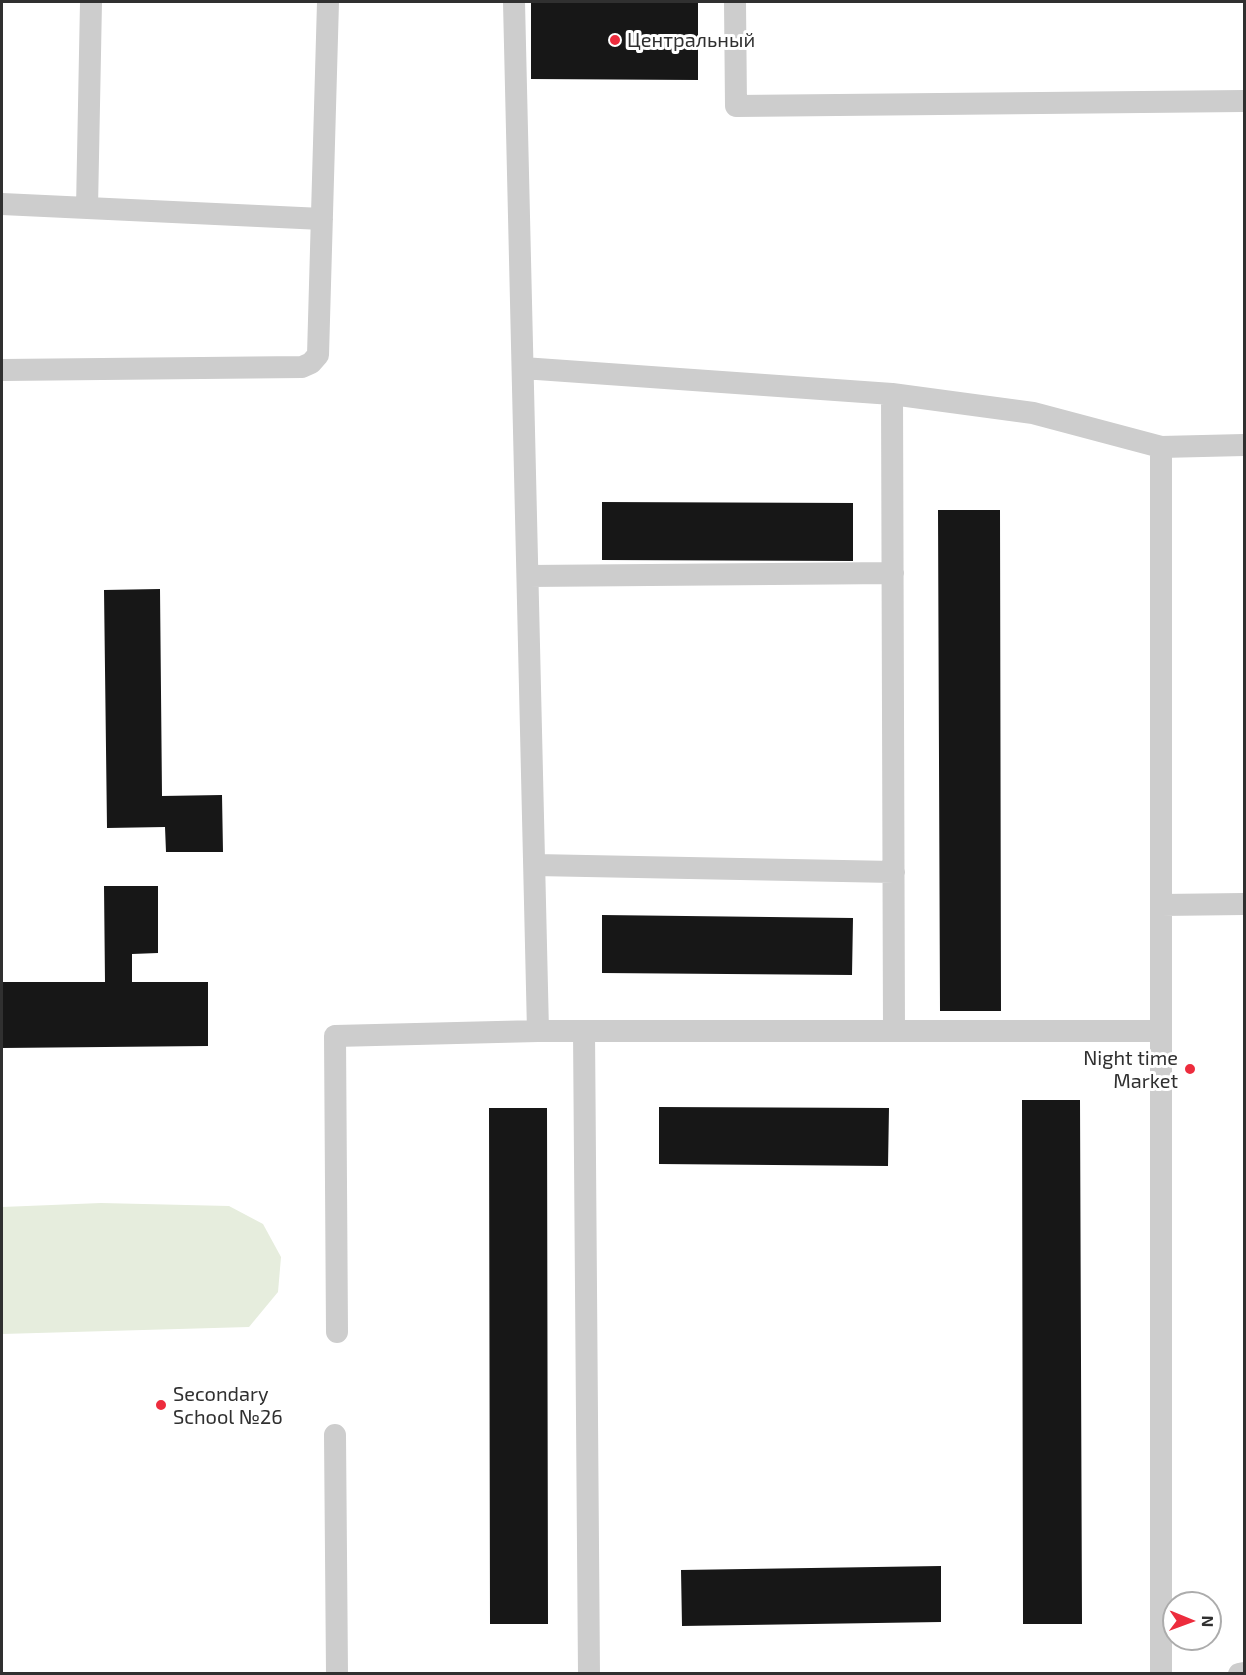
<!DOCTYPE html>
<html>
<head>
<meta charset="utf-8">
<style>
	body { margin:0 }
	#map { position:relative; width:1246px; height:1675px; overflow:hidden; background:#fff; font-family:"Exo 2",sans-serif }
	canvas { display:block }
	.frame { position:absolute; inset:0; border:3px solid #303030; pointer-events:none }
	.north { position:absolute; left:1162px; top:1591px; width:60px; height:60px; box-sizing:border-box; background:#fff; border:2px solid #acacac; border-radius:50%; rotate:91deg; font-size:16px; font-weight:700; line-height:24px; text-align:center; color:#303030 }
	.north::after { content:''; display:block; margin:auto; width:21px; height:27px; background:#ed2c3d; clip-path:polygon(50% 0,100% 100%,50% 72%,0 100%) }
</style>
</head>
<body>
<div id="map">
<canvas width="1246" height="1675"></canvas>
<div class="frame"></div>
<div class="north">N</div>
</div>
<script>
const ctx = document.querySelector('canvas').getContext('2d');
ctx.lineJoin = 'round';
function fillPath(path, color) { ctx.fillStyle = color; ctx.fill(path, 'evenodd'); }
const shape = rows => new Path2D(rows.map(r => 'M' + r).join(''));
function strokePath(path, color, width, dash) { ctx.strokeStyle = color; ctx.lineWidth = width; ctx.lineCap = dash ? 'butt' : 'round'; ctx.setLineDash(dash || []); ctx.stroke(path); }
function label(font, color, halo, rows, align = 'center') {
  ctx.font = font + ' "Exo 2",sans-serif'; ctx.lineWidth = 6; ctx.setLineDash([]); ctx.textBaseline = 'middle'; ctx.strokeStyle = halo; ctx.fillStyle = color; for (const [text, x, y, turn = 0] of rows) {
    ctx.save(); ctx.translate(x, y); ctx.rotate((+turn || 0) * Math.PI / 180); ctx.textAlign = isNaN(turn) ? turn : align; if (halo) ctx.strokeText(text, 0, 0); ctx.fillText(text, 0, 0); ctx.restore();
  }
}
const green = shape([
	[101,1203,229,1206,263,1224,281,1257,278,1292,249,1327,2,1334,2,1207]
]);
const building = shape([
	[531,2,698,2,698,80,531,79],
	[602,502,853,503,853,561,602,560],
	[938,510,1000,510,1001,1011,940,1011],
	[160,589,162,796,222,795,223,852,166,852,165,827,107,828,104,590],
	[104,886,158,886,158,953,132,954,132,982,208,982,208,1046,2,1048,2,982,105,982],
	[602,915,853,918,852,975,602,973],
	[1022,1100,1080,1100,1082,1624,1023,1624],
	[659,1107,889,1108,888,1166,659,1164],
	[489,1108,547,1108,548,1624,490,1624],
	[941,1566,941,1622,682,1626,681,1570]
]);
const minor = shape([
	[514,2,538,1031],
	[735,2,736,106,1244,101],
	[2,204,322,219],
	[87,208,91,2],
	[523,368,892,394,1033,413,1161,447],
	[2,370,302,367,311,363,318,355,328,2],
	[892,394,894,1031],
	[528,576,893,573],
	[535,865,894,872],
	[1161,905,1244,904],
	[584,1031,589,1674],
	[337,1332,335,1036,538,1031,1161,1031],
	[335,1435,337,1674],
	[1161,1674,1161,447,1244,445],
	[1239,1674,1244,1673]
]);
const markers = [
	[615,40,6,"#ed2c3d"],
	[1190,1069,6,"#ed2c3d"],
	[161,1405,6,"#ed2c3d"]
];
const poiNames = [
	["Центральный",627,40],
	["Night time",1178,1058,"right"],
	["Market",1178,1081,"right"],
	["Secondary",173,1394],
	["School №26",173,1417]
];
fillPath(green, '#e6eddd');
fillPath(building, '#171717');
strokePath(minor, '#cdcdcd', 22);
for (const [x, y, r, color] of markers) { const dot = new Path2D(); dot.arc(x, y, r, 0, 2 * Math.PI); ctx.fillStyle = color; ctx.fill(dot); strokePath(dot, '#fff', 2); }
label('20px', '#303030', '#fff', poiNames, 'left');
</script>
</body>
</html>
